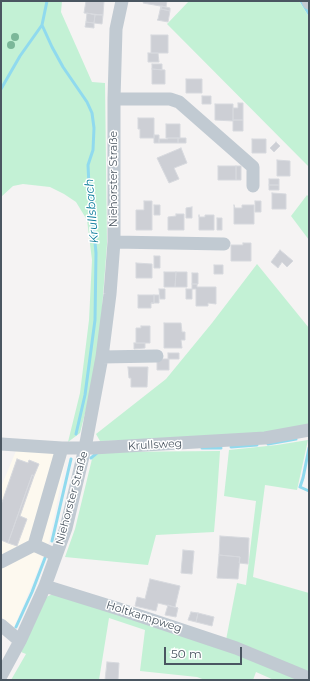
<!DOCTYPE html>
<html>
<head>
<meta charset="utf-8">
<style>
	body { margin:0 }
	#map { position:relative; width:310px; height:681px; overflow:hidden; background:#f5f3f3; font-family:Montserrat,sans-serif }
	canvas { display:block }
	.frame { position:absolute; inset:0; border:2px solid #4a5661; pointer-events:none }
	.scale { position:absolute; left:164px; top:647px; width:78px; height:18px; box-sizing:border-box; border:2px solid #4a5661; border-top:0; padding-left:5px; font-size:12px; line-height:14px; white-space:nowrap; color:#4a5661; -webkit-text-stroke:3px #fff; paint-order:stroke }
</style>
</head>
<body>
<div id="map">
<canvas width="310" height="681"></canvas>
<div class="frame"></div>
<div class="scale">50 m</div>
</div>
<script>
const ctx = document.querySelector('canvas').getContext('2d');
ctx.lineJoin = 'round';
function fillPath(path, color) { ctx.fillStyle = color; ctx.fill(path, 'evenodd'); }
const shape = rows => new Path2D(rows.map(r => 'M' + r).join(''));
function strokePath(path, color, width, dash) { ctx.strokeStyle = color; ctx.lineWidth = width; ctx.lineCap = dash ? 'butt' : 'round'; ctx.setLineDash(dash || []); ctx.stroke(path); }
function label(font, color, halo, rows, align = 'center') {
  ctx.font = font + ' Montserrat,sans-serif'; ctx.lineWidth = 3; ctx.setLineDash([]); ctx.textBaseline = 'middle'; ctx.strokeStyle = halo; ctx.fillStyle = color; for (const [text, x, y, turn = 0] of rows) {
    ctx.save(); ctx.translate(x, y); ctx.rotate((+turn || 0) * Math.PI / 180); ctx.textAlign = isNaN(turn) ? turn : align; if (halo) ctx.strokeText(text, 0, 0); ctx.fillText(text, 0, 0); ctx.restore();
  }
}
const commercial = shape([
	[16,451,67,453,49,542,29,592,14,627,1,617,1,487]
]);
const green = shape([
	[1,1,62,1,61,12,92,82,105,83,107,244,101,322,97,356,89,398,80,433,68,442,80,393,89,320,92,260,87,220,76,202,64,194,50,187,23,184,13,186,1,197],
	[189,1,299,1,309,17,309,167,167,24],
	[307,195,309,197,309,240,291,216],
	[257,264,309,328,309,426,225,438,100,441,96,434,166,379,212,323],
	[308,440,297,490,265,485,253,577,309,593,309,674,226,640,237,583,246,585,256,501,224,496,229,450,277,445],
	[220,451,217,496,214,532,156,535,148,565,65,557,75,529,92,459,99,453,107,452],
	[53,594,233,651,302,680,274,680,256,672,253,680,205,680,197,677,140,671,145,630,109,618,99,680,11,680,26,654,21,652,46,597]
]);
const stream = shape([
	[47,1,42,25,52,47,63,67,87,102,92,113,94,128,93,150,88,165,89,186,93,221,96,253,95,320,85,395,76,434],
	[301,1,309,14],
	[1,89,20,56,42,25],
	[268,444,296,439],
	[231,447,257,445],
	[202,448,221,448],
	[309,448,303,478,300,487,309,491],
	[91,458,97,453],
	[52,541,71,459],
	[16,627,32,592,45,558]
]);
const building = shape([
	[86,1,104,1,103,15,84,13,86,1],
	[144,1,167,1,166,7,143,3,144,1],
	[161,6,162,6,161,9,170,11,168,22,157,20,158,19,161,6],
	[162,6,170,8,170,11,161,9,162,6],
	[87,13,95,15,94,23,86,22,87,13],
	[95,15,103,15,102,24,94,23,95,15],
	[86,22,94,23,94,28,85,27,86,22],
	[151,35,168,35,168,53,151,53,151,35],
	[148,53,158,53,159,62,148,62,148,53],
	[152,64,162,64,162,70,152,69,152,64],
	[152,69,165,70,165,84,152,84,152,69],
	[186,79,202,79,202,93,186,93,186,79],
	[202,96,211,96,211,104,202,104,202,96],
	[238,103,243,103,243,120,233,120,233,108,238,108,238,103],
	[215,104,233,104,233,121,215,120,215,104],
	[138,118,154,118,154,138,140,138,140,129,138,129,138,118],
	[233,120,243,120,243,131,233,131,233,120],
	[166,124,180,124,180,138,166,138,166,124],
	[154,135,159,135,159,143,154,143,154,135],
	[168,138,178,138,178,143,159,143,159,139,168,139,168,138],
	[178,138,186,138,186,143,178,143,178,138],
	[252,139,266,139,266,153,252,153,252,139],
	[276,142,280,146,274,152,270,148,276,142],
	[181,148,187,163,174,168,179,179,169,183,157,158,181,148],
	[277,160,290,161,290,176,277,176,277,160],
	[218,166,236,166,236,180,218,180,218,166],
	[236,166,241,166,241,180,236,180,236,166],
	[269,179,279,179,279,185,269,185,269,179],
	[269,185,279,185,279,190,269,190,269,185],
	[272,193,286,194,286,209,272,209,272,193],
	[144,201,152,201,152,230,136,230,136,210,144,210,144,201],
	[255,201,261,201,261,212,255,212,255,201],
	[154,205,160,205,160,215,154,215,154,205],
	[234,205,235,208,242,208,242,205,254,205,254,224,234,224,234,205],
	[192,207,192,218,186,218,186,208,192,207],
	[176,214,184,214,184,230,168,230,168,217,176,216,176,214],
	[199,215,199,217,205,217,205,215,214,215,214,230,199,230,199,215],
	[217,218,222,218,222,230,217,230,217,218],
	[243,243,251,243,251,261,231,261,231,245,243,245,243,243],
	[280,250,293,261,287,267,282,262,278,268,271,262,280,250],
	[154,256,160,256,160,268,154,268,154,256],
	[136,263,152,264,152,278,136,278,136,263],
	[214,265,223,265,223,274,214,274,214,265],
	[164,272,176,272,175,287,164,287,164,272],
	[176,272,187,272,187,287,175,287,176,272],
	[192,273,198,273,198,284,192,284,192,273],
	[192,284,197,284,197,287,216,287,216,304,208,303,208,306,196,306,196,289,192,289,192,284],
	[159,289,165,289,165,299,160,299,159,289],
	[186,289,192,289,192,299,186,299,186,289],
	[138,295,154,295,154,303,151,303,151,308,138,308,138,295],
	[154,295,159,295,159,303,151,303,154,303,154,295],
	[164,323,181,323,182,332,185,332,185,340,181,340,182,348,164,348,164,323],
	[141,326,150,326,150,343,136,343,136,328,141,328,141,326],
	[134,343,145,343,145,348,134,349,134,343],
	[168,353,179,353,179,359,168,359,168,353],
	[157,359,169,359,169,370,157,370,157,359],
	[128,367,148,367,147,387,131,387,131,378,129,378,128,367],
	[17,459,28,463,29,460,39,464,34,476,32,475,8,543,1,540,1,505,17,459],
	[32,475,34,476,20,516,27,519,17,546,8,543,32,475],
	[220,536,249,538,248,564,239,563,240,557,219,555,220,536],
	[183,550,194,551,192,574,181,573,183,550],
	[219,555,240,557,238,579,217,578,219,555],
	[150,579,180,586,175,607,178,608,158,603,156,611,135,606,137,597,145,599,150,579],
	[168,605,178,608,176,617,165,615,168,605],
	[191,612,198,613,196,622,188,620,191,612],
	[198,613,214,617,212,626,196,622,198,613],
	[107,662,119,663,118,680,105,680,107,662]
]);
const minor = shape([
	[308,1,309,3],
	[114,99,170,99,179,102,253,167,253,186],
	[114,242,224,244],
	[102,357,157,356],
	[1,444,62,448,93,448,265,438,309,430],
	[56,555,34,545,62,448],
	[1,562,34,545],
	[45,586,119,609,236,648,309,678],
	[1,625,20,641],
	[1,676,20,641,45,586,66,528,85,448,102,357,110,294,114,242,114,99,116,29,122,1]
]);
const trees = [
	[15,37],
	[11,45]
];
const streetNames = [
	["Niehorster Straße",114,179,-90],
	["Krullsweg",155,445,-3],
	["Niehorster Straße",72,498,-75],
	["Holtkampweg",144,617,18]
];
const waterNames = [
	["Krullsbach",92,211,-95]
];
fillPath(commercial, '#fdf9ef');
fillPath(green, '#c3f1d5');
strokePath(stream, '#90daee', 3);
fillPath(building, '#cdcfd5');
strokePath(building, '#d7d9de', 1);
strokePath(minor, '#c1cad2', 13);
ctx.fillStyle = '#7bb799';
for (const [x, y] of trees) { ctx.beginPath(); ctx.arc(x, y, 4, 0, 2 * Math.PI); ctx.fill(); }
label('11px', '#4a5661', '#fff', streetNames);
label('italic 12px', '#0c7c9b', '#fff', waterNames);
</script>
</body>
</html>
